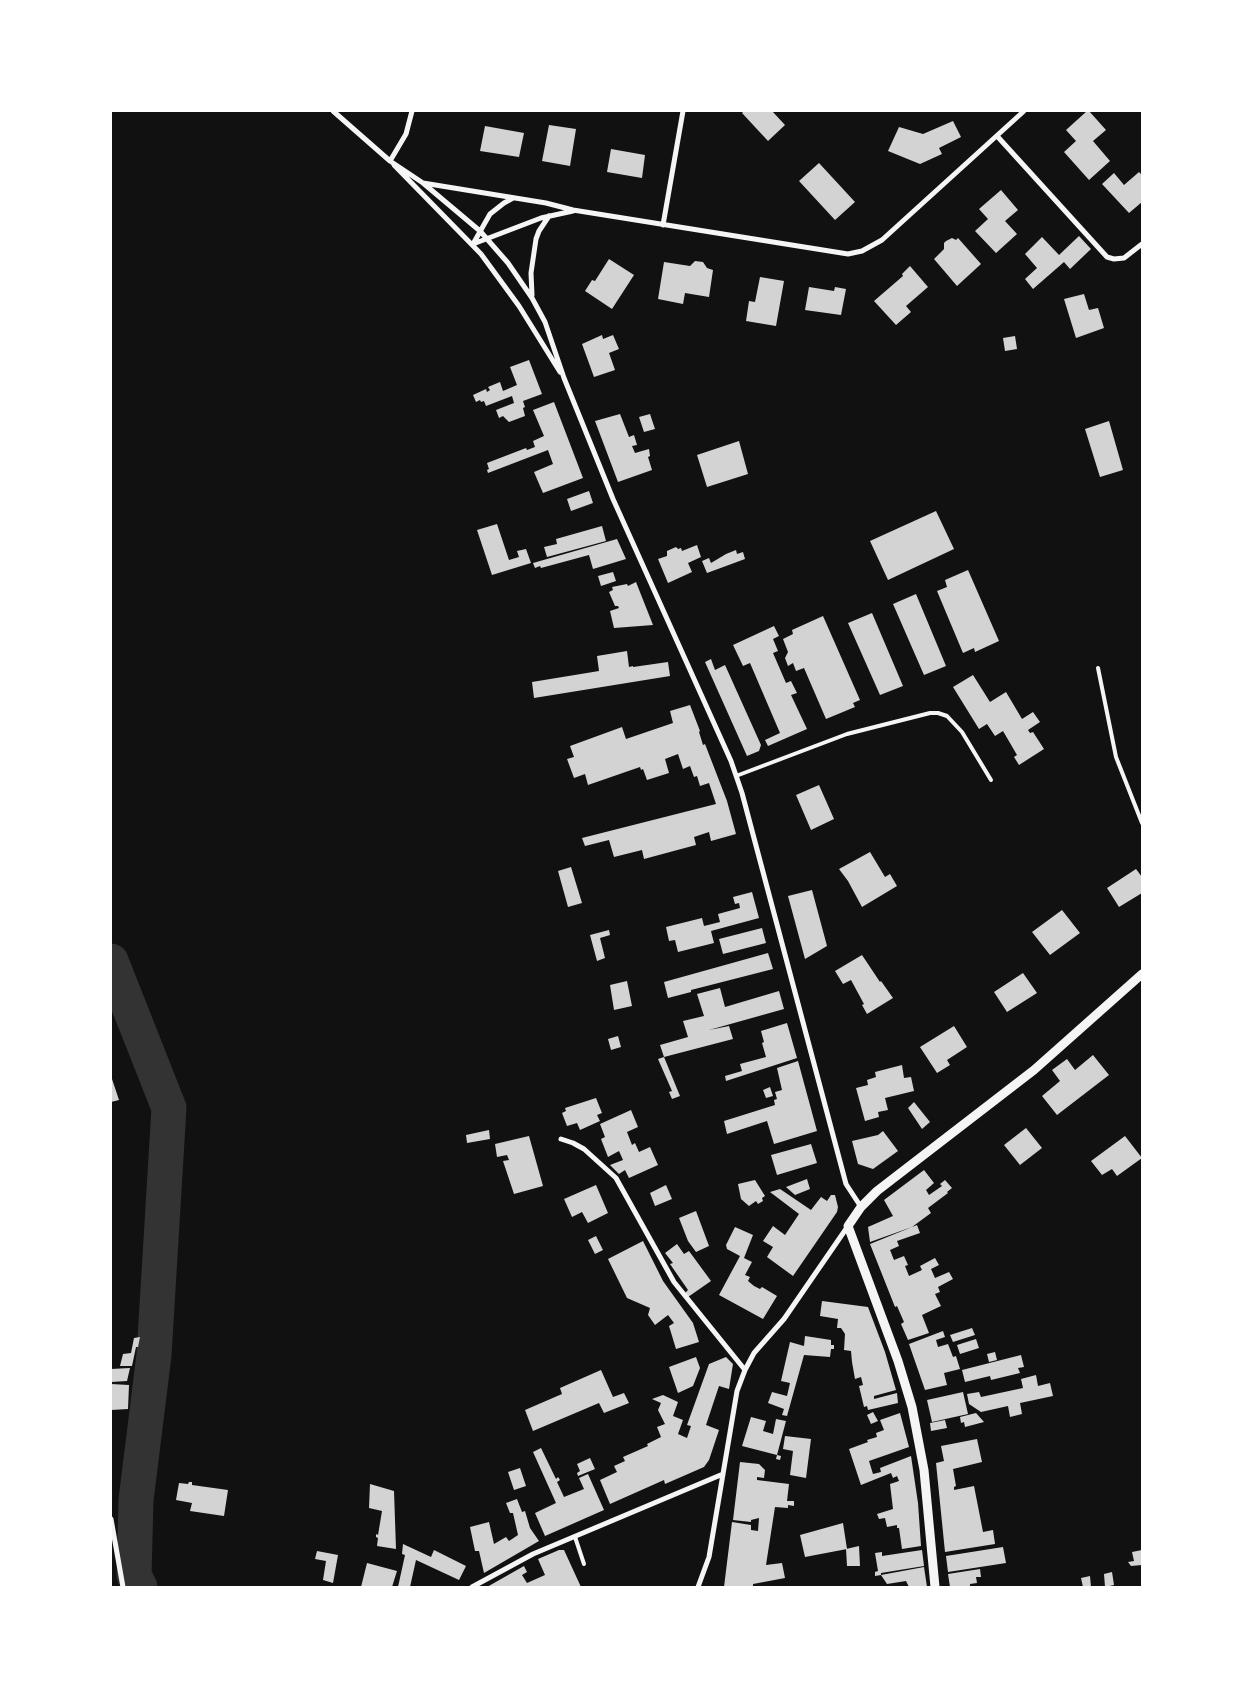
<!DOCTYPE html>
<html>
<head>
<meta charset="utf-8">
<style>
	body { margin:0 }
	#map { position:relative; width:1253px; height:1698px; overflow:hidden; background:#111; font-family:Jost,sans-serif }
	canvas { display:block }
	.frame { position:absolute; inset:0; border:112px solid #fff; pointer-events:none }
</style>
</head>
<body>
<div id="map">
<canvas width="1253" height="1698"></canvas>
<div class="frame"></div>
</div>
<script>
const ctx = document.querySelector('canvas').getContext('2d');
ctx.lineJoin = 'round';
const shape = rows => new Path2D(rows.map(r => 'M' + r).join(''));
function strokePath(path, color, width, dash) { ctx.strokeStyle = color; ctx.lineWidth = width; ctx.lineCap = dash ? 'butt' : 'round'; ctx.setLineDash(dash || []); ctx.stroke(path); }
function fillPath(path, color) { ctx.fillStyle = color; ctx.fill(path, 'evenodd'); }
const river = shape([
	[111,961,169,1108,154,1355,136,1500,134,1575,140,1587]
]);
const building = shape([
	[744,111,772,111,785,125,768,141,742,113],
	[1087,111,1089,111,1106,130,1093,141,1110,161,1089,180,1064,152,1076,141,1066,130],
	[953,121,961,137,939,148,942,154,920,164,888,151,899,127,923,134],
	[549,125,576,129,570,166,542,161],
	[485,126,524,133,519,157,480,151],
	[611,149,645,155,642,178,607,172],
	[819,163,855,202,835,220,799,181],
	[1139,172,1142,175,1142,202,1129,213,1102,184,1114,173,1124,185],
	[1001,190,1018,210,1005,221,1017,234,996,253,975,231,988,219,979,209],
	[1079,236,1091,249,1070,269,1064,262,1033,289,1025,279,1037,268,1025,254,1042,237,1059,255],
	[952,238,956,240,958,238,981,264,957,286,934,259,944,249,944,243,946,241],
	[609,259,634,275,612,309,585,291,592,280,595,281],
	[695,261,703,262,707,268,713,270,709,297,685,293,683,304,658,299,664,262,690,266],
	[910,266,928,287,906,306,911,312,896,325,874,301,903,276,902,274],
	[760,277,784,281,776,326,746,321,749,301,755,302],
	[809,287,834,291,835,287,846,289,841,315,805,310],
	[1084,294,1089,310,1098,308,1104,328,1076,338,1064,299],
	[602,335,603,339,613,335,619,349,609,353,615,370,594,377,582,344],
	[1015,336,1017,349,1005,351,1003,338],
	[529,360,542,394,523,401,525,407,523,408,525,416,509,422,503,416,499,418,496,410,514,403,512,396,486,406,484,401,481,402,480,400,476,402,473,395,486,389,487,392,490,390,488,387,500,382,503,391,517,385,510,367],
	[554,402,583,478,543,493,534,472,553,464,548,450,488,473,487,470,489,469,487,463,526,448,527,450,535,447,533,441,544,436,533,410],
	[620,414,629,437,634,435,637,445,632,446,635,453,649,449,650,456,648,457,652,470,618,482,595,421],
	[650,414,655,429,644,432,639,417],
	[1109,421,1123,470,1100,477,1085,429],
	[739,441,748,474,707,487,697,455],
	[589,491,593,503,571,511,567,499],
	[936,511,954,549,888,580,870,541],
	[497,524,509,560,519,557,517,551,526,549,531,563,492,575,477,530],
	[602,526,606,541,547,557,544,547,557,544,556,539],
	[617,539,626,559,593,569,589,555,541,568,540,566,535,568,533,563],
	[697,545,701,557,688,563,692,572,668,583,658,559,667,556,667,551,676,547,678,549,681,548,682,551],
	[736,550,737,554,743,552,745,559,707,573,702,561,709,558,711,563,726,554],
	[968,570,999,641,975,652,974,648,963,653,937,591,947,587,945,580],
	[613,572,616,581,601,586,598,576],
	[636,582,653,625,614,628,610,611,619,608,618,606,615,606,609,592,613,590,612,587,627,584,628,586],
	[916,594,946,666,924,675,893,604],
	[872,613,903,686,880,695,848,623],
	[823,616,860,700,853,703,855,707,826,719,804,668,796,671,793,663,788,666,785,658,788,652,783,639,793,634,792,630],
	[774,626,779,636,773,639,778,651,773,653,786,683,791,681,797,693,791,695,807,729,768,746,765,740,780,733,750,663,743,666,733,645],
	[627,651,629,667,633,666,633,667,668,662,670,676,534,698,532,682,599,671,597,656],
	[711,659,715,670,725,665,761,745,759,751,747,756,705,662],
	[973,675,990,702,1006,692,1022,719,1033,712,1040,722,1028,730,1030,733,1033,732,1044,749,1019,765,1014,757,1017,755,1003,731,995,736,987,724,979,729,953,687],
	[690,705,700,731,699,732,703,745,705,744,727,801,736,834,711,841,709,832,694,837,696,845,644,859,642,850,614,857,609,840,585,846,582,838,716,804,709,783,700,786,697,776,694,777,690,766,683,769,678,754,665,759,669,773,647,780,643,769,641,770,640,767,588,785,585,774,574,778,567,759,574,757,570,746,622,727,626,739,673,723,670,711],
	[819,785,834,819,811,830,796,795],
	[870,852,885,877,890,874,897,886,862,907,848,881,839,869],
	[571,867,582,903,568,907,558,871],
	[1136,869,1142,877,1142,893,1119,907,1107,888],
	[812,890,827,946,805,959,788,896],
	[752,892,759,918,711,931,714,943,678,952,675,940,669,941,666,927,702,918,704,926,720,922,718,914,740,908,739,903,735,904,733,897],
	[1062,910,1080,933,1050,955,1032,932],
	[762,928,766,943,723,954,719,939],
	[609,930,610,935,600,938,605,958,597,961,590,935],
	[768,953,773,969,691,990,691,992,668,998,664,982],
	[862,955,880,982,881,981,893,998,867,1014,862,1005,864,1004,851,980,843,984,835,971],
	[1023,973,1037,993,1007,1012,994,992],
	[627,981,632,1006,614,1010,610,985],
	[720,988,725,1007,779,991,784,1009,709,1030,729,1026,733,1039,664,1057,680,1096,672,1099,669,1092,672,1091,658,1059,664,1057,660,1045,688,1037,683,1021,704,1016,697,994],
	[787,1023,797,1058,726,1081,725,1076,742,1071,740,1064,766,1057,762,1043,764,1042,761,1031],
	[954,1026,967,1047,947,1060,950,1065,937,1073,920,1047],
	[618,1036,621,1047,611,1050,608,1039],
	[1093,1055,1109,1075,1057,1115,1042,1096,1060,1081,1052,1070,1067,1059,1075,1070],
	[798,1061,817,1131,774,1144,767,1121,727,1134,724,1121,775,1105,774,1100,777,1099,775,1092,782,1090,777,1068],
	[902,1065,904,1078,911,1077,914,1091,885,1098,888,1110,878,1112,879,1117,865,1121,856,1088,868,1085,867,1080,876,1077,875,1072],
	[111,1076,119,1100,111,1102],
	[770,1087,773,1096,766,1098,763,1090],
	[596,1098,602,1113,597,1115,600,1121,580,1130,577,1123,567,1126,562,1113,566,1111,565,1108],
	[914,1102,930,1122,922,1129,908,1108],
	[631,1110,638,1127,627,1132,632,1145,635,1143,639,1152,650,1147,658,1165,629,1178,625,1170,619,1174,610,1165,623,1160,619,1151,608,1157,601,1139,605,1137,600,1124],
	[1026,1128,1042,1148,1020,1165,1004,1145],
	[489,1130,490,1139,467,1143,466,1135],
	[883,1131,898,1151,873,1169,858,1164,852,1141,878,1135],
	[529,1136,543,1186,514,1194,503,1161,509,1160,507,1155,497,1157,495,1144],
	[1125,1136,1142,1158,1117,1176,1112,1169,1102,1175,1091,1161],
	[811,1144,817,1163,777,1175,771,1155],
	[924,1170,934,1183,926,1190,929,1195,942,1186,940,1184,945,1180,952,1188,947,1192,948,1193,928,1208,931,1213,912,1227,870,1242,868,1227,893,1216,884,1200],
	[807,1179,810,1189,795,1195,786,1187],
	[755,1180,765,1196,762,1198,763,1201,758,1204,756,1201,749,1206,741,1199,738,1184],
	[596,1185,608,1213,588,1223,582,1212,572,1217,564,1199],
	[666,1185,672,1199,655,1206,650,1193],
	[780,1189,811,1210,821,1197,827,1201,831,1195,835,1195,838,1207,837,1212,793,1276,767,1257,773,1247,763,1241,773,1226,785,1235,799,1214,770,1192],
	[696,1211,709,1246,696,1252,688,1241,679,1218],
	[917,1225,920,1233,897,1241,899,1246,890,1250,894,1260,904,1256,908,1265,905,1266,909,1276,922,1270,920,1266,935,1258,939,1265,931,1269,935,1278,949,1272,953,1279,938,1287,940,1292,935,1294,941,1306,922,1315,929,1333,908,1340,901,1324,904,1322,897,1306,895,1307,870,1244],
	[735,1227,753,1235,744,1258,752,1262,745,1275,750,1277,748,1281,754,1286,760,1289,762,1287,777,1296,763,1319,719,1295,740,1256,727,1249,726,1245],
	[596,1236,603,1250,595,1254,588,1240],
	[643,1241,663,1281,693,1323,699,1342,676,1349,669,1326,674,1323,668,1315,655,1325,648,1315,650,1308,627,1298,608,1259],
	[677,1244,684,1254,689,1251,711,1281,688,1297,685,1293,688,1290,670,1264,673,1263,665,1253],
	[822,1301,868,1307,885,1352,896,1390,874,1396,874,1399,897,1393,898,1403,868,1410,867,1406,864,1407,859,1386,863,1385,861,1377,855,1379,852,1362,851,1351,844,1350,845,1334,841,1328,837,1328,838,1319,820,1316],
	[972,1328,975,1335,953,1342,950,1335],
	[943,1331,945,1337,936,1340,938,1347,948,1344,953,1357,956,1356,960,1369,944,1373,947,1385,925,1390,909,1344],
	[805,1336,831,1340,831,1345,834,1345,834,1349,831,1349,830,1357,804,1355,787,1416,782,1415,784,1409,768,1403,772,1392,787,1396,790,1383,781,1381,790,1342,804,1346],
	[140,1337,138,1347,136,1347,132,1366,120,1366,123,1354,131,1353,134,1338],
	[976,1339,979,1348,960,1354,957,1345],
	[995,1352,997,1360,989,1362,987,1354],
	[1021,1355,1024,1367,1018,1368,1020,1373,991,1380,990,1376,965,1382,962,1370],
	[696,1357,700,1368,693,1386,678,1393,669,1367],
	[726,1357,733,1364,729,1389,719,1386,706,1425,719,1430,709,1460,704,1467,665,1484,664,1480,610,1504,600,1480,617,1472,614,1466,625,1461,623,1457,648,1446,647,1444,661,1437,657,1427,665,1424,658,1410,661,1403,652,1399,663,1395,678,1402,673,1416,683,1420,678,1434,687,1438,691,1426,687,1425,709,1364],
	[130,1368,127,1381,111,1382,111,1369],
	[601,1370,613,1397,624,1393,629,1403,604,1413,599,1403,533,1431,525,1410,562,1394,560,1388],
	[1036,1375,1038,1386,1050,1383,1053,1396,1020,1403,1022,1414,1010,1417,1008,1406,981,1412,969,1404,967,1394,979,1392,981,1397,1023,1388,1021,1379],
	[111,1384,129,1385,128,1409,111,1410],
	[963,1392,968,1414,932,1422,927,1400],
	[873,1412,878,1421,871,1424,867,1415],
	[900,1413,909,1447,869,1461,873,1474,881,1472,880,1468,911,1456,918,1503,921,1546,902,1549,899,1528,897,1528,897,1525,887,1527,885,1518,879,1519,877,1514,893,1509,890,1484,899,1481,897,1476,893,1478,891,1473,861,1485,849,1449,868,1442,867,1440,877,1437,876,1433,884,1430,880,1420],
	[976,1413,984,1422,965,1427,964,1422,961,1423,960,1417],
	[751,1417,766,1421,763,1431,773,1434,776,1419,786,1421,777,1455,781,1456,780,1460,776,1459,777,1455,742,1446],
	[945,1420,947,1428,931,1431,930,1423],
	[785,1436,811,1439,806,1478,790,1475,793,1451,783,1449],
	[977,1439,982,1462,953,1469,956,1486,954,1487,954,1490,974,1486,983,1532,993,1530,995,1544,945,1552,936,1463,944,1461,941,1446],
	[541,1448,556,1479,558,1477,560,1480,557,1482,564,1497,584,1489,579,1478,588,1474,604,1510,545,1536,535,1513,556,1503,533,1452],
	[590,1458,595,1469,578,1476,577,1473,580,1471,577,1464],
	[740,1462,759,1464,765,1470,764,1478,757,1477,757,1480,789,1484,787,1501,794,1501,794,1506,788,1505,788,1508,775,1507,766,1565,782,1563,785,1578,753,1584,753,1587,724,1587,732,1522,751,1525,751,1530,758,1531,759,1518,751,1520,751,1522,733,1520],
	[520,1468,526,1486,514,1490,508,1472],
	[189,1482,192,1482,192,1485,228,1490,224,1516,190,1511,192,1503,176,1500,179,1483,188,1484],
	[370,1484,394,1491,396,1549,377,1546,378,1538,376,1537,376,1534,378,1535,382,1511,369,1508],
	[517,1499,522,1512,525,1511,530,1528,539,1541,484,1573,479,1551,475,1551,470,1527,489,1522,494,1544,506,1537,509,1541,518,1535,513,1513,510,1513,506,1503],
	[843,1523,847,1549,805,1557,800,1535],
	[403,1544,431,1557,434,1550,466,1566,459,1580,416,1560,410,1587,398,1587,405,1555,402,1554],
	[859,1546,860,1566,847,1566,846,1549],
	[1003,1547,1006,1563,948,1572,946,1556],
	[559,1550,564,1550,581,1587,487,1587,524,1566,527,1572,522,1575,527,1583,545,1575,538,1559],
	[922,1550,924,1566,881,1573,881,1575,875,1576,875,1572,878,1571,875,1553,882,1552,882,1556],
	[1142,1550,1142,1565,1131,1566,1128,1562,1134,1561,1132,1552],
	[317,1551,338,1555,333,1583,323,1580,326,1561,315,1559],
	[367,1563,397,1571,392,1587,361,1587],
	[924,1567,927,1587,909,1587,906,1581,887,1584,881,1575],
	[980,1569,981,1577,976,1577,977,1583,970,1584,970,1587,950,1587,948,1574],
	[1112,1572,1114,1585,1105,1587,1104,1574],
	[1090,1576,1091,1587,1083,1587,1081,1578]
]);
const service = shape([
	[1098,668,1116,757,1142,823],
	[736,776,847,734,930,713,938,713,947,716,962,732,991,780],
	[575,1537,584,1564]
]);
const minor = shape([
	[333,111,390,161,423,183,480,231,508,263,532,298,545,322,564,378,613,499,731,761,742,793,846,1184,861,1207],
	[997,136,1107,257,1114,259,1124,258,1142,244],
	[390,161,406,134,412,111],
	[394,165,481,254,519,306,560,372],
	[423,183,546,203,573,210,848,254,862,251,882,240,1024,111],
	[663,225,683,111],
	[473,244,541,218,573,211],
	[473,244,490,214,504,203,513,198],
	[532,295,531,273,536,239,539,231,549,216],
	[561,1139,573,1143,584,1149,616,1178,674,1282,745,1370],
	[111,1519,123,1587],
	[472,1587,533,1554,723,1474],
	[698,1587,709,1557,737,1391,745,1370,754,1353,784,1319,848,1226]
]);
const tertiary = shape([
	[935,1587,924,1470,912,1407,898,1361,848,1226,861,1207,877,1191,1034,1070,1142,974]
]);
strokePath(river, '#333', 35);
fillPath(building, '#d3d3d3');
strokePath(service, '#f5f5f5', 4);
strokePath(minor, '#f5f5f5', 5);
strokePath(tertiary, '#f5f5f5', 9);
</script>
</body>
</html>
